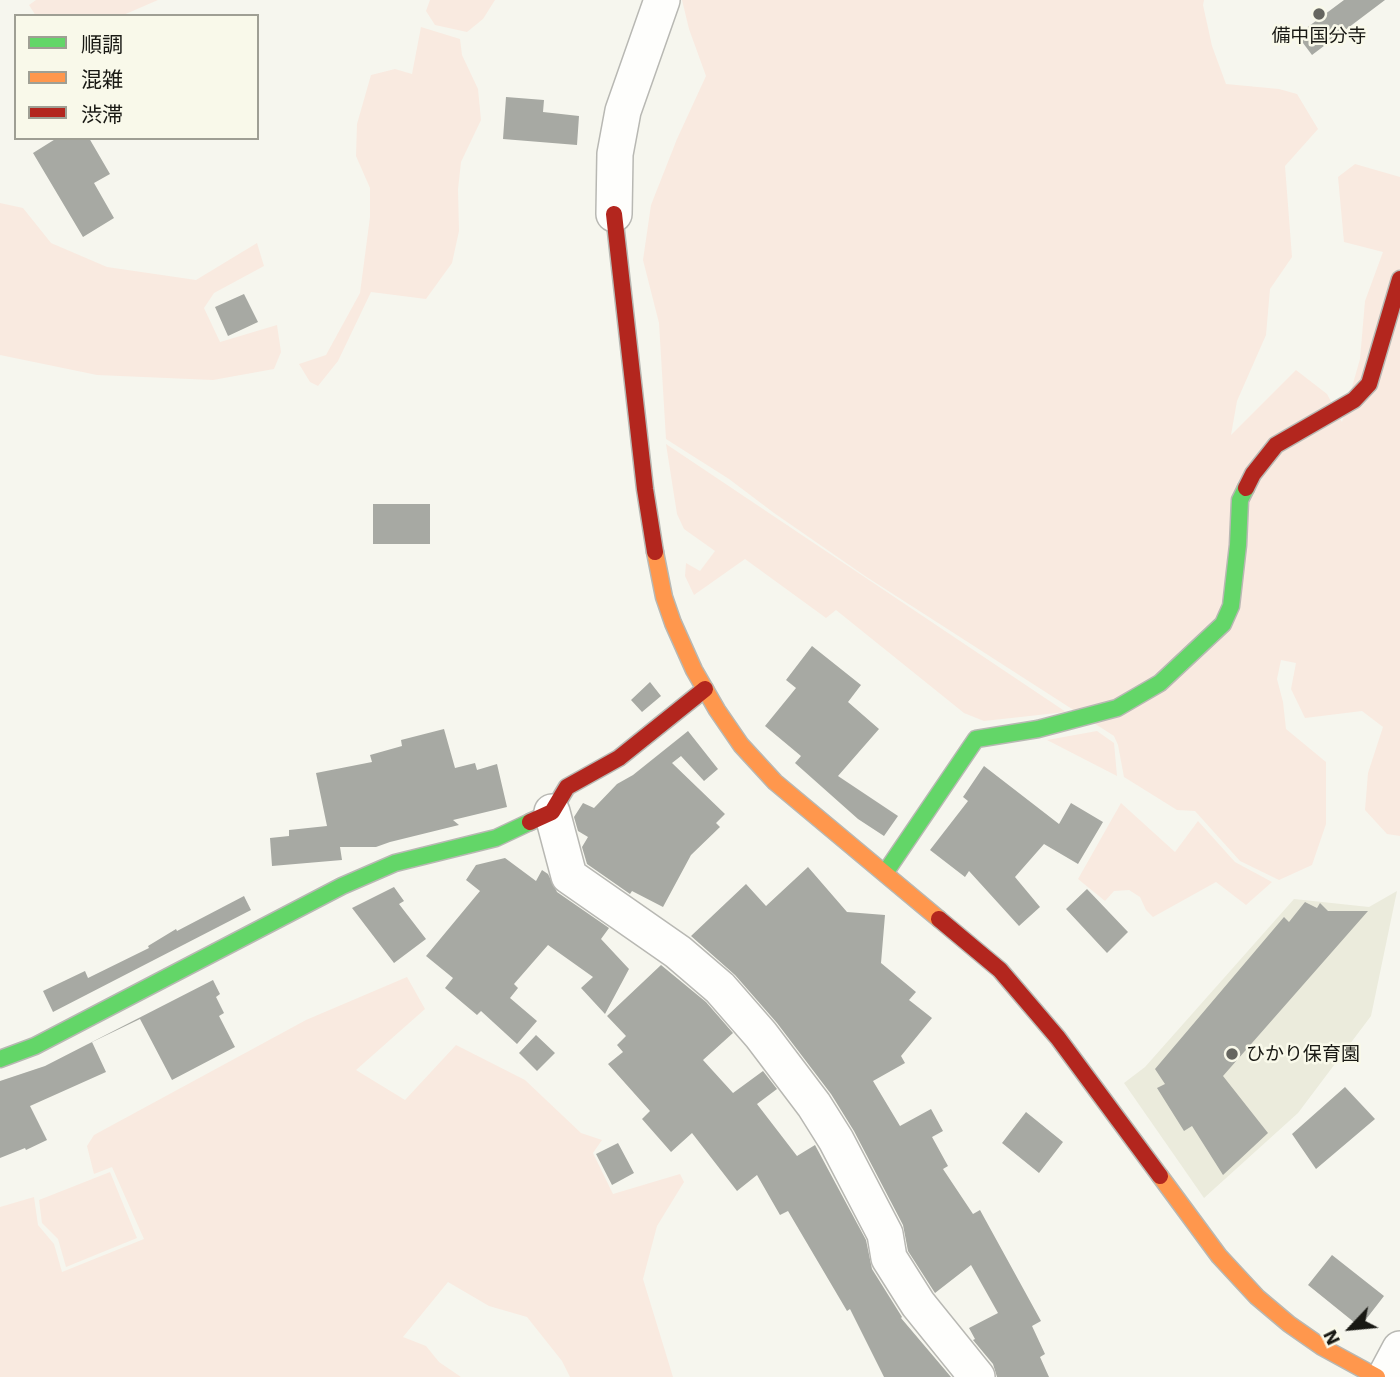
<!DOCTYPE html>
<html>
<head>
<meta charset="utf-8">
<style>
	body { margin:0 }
	#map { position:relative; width:1400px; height:1377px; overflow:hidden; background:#f6f6ee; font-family:"Work Sans","Noto Sans JP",sans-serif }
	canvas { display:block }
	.legend { position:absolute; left:14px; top:14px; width:245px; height:126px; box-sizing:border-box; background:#f9f9ea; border:2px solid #9f9f94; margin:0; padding:9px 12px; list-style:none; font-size:21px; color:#191914 }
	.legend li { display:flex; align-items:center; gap:14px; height:35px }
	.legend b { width:35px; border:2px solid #9f9f94 }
	.north { position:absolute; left:1316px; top:1293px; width:70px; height:70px; -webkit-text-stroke:5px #f9f9ea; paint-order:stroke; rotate:244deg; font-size:19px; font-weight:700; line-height:28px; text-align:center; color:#191914 }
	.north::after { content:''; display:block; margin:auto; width:24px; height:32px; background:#191914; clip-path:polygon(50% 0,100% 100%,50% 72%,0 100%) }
</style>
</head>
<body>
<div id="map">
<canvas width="1400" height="1377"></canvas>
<ul class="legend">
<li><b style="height:9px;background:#63d668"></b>順調</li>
<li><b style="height:9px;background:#ff974d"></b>混雑</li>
<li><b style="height:9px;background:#b3261e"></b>渋滞</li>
</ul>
<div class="north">N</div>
</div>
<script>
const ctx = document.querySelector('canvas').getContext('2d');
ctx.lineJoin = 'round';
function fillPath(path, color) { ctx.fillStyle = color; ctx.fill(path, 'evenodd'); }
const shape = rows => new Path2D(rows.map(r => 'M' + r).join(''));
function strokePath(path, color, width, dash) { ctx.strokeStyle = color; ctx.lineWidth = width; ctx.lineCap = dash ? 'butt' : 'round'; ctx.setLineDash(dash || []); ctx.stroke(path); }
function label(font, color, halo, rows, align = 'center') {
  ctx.font = font + ' "Work Sans","Noto Sans JP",sans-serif'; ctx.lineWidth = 5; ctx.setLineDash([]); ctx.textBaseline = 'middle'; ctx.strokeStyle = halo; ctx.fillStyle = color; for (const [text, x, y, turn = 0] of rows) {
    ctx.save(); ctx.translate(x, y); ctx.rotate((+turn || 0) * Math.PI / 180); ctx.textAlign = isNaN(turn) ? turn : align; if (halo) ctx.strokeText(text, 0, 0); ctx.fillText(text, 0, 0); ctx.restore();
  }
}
const built = shape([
	[1397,891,1371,1016,1298,1113,1204,1198,1124,1083,1145,1067,1294,899,1369,907]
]);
const green = shape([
	[36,0,158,0,121,16,36,16,29,5],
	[430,0,495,0,483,19,467,32,435,25,426,11],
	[682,0,1204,0,1203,5,1212,46,1226,84,1279,89,1297,94,1318,129,1285,166,1292,257,1270,289,1266,335,1237,401,1231,435,1296,370,1327,394,1342,422,1360,359,1365,301,1383,252,1344,242,1338,177,1355,164,1400,177,1400,836,1387,834,1365,810,1368,773,1383,727,1362,711,1305,718,1291,689,1296,663,1281,660,1277,679,1283,702,1286,729,1326,762,1326,824,1312,865,1279,880,1240,861,1195,811,1177,810,1124,777,1118,745,1114,736,865,576,774,513,729,479,666,439,659,323,643,260,651,205,677,139,706,76,689,29],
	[421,27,460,39,462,55,478,89,481,120,461,162,458,189,459,231,452,263,426,299,371,292,338,361,318,386,310,382,299,364,326,355,360,293,370,217,370,188,356,156,357,124,371,75,395,69,412,74],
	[0,203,23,208,51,243,107,267,196,280,257,243,264,266,214,293,204,308,220,342,277,325,281,352,274,369,213,380,97,375,0,355],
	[666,444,1066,712,984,721,964,713,836,610,826,618,745,559,694,595,685,576,686,563,700,571,715,551,684,529,677,514],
	[1097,731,1114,743,1117,776,1047,740],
	[1121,803,1175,852,1198,821,1235,862,1272,882,1246,905,1216,882,1153,917,1146,910,1140,897,1129,890,1114,891,1105,901,1078,879],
	[407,977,425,1009,356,1070,405,1100,456,1045,525,1080,581,1133,602,1140,593,1153,613,1194,680,1174,684,1182,657,1226,643,1279,673,1377,570,1377,562,1361,527,1317,489,1306,448,1282,403,1337,426,1346,439,1362,461,1377,0,1377,0,1207,34,1197,38,1225,54,1244,62,1272,144,1239,112,1167,94,1174,87,1146,94,1135,306,1020],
	[110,1172,137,1238,66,1267,58,1239,42,1223,39,1200]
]);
const building = shape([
	[1344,0,1385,0,1312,55,1297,35],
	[506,97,544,100,543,112,579,116,577,145,503,139],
	[57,138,89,138,110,174,94,183,114,218,83,237,33,153],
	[244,294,258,322,228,336,215,307],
	[373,504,430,504,430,544,373,544],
	[812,646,861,685,848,702,879,729,838,776,898,816,884,836,858,819,795,763,801,756,765,726,796,688,786,680],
	[650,682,661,696,642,712,631,700],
	[444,729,455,768,475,763,477,770,497,764,507,807,453,820,459,825,390,842,376,847,340,847,342,860,272,866,270,838,289,836,289,830,327,826,316,773,372,762,370,755,402,746,401,740],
	[688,731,718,769,704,781,681,756,672,763,725,814,716,823,720,827,691,855,663,907,632,891,630,894,587,864,582,847,588,837,578,831,574,817,583,803,594,808,617,784,633,775],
	[984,766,1059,824,1071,803,1103,822,1078,864,1044,844,1015,877,1040,907,1019,926,969,871,965,877,930,850,968,801,963,797],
	[505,858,536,881,542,870,548,874,557,892,609,928,601,939,629,969,605,1014,581,988,593,977,548,945,514,984,518,988,510,998,537,1021,517,1044,481,1011,477,1015,445,988,453,978,426,956,480,891,466,880,476,865],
	[808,867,847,912,885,915,881,963,916,992,909,1000,932,1018,901,1056,905,1063,873,1081,900,1126,931,1109,943,1131,932,1137,948,1166,943,1169,973,1214,980,1210,1041,1321,1032,1326,1045,1354,1040,1357,1049,1377,997,1377,993,1364,973,1340,975,1339,969,1328,998,1313,971,1265,935,1293,908,1251,903,1225,854,1131,831,1094,777,1023,735,975,691,936,746,884,766,906],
	[394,887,404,901,399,904,426,939,394,963,352,908],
	[1087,889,1128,932,1107,953,1066,909],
	[244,896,251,910,53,1012,43,991,85,971,88,978,149,948,148,946,176,929,177,931],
	[1305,902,1317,908,1320,903,1328,911,1368,911,1223,1076,1268,1133,1223,1175,1192,1126,1184,1131,1157,1088,1165,1084,1155,1069,1284,917,1289,922],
	[661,965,706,1002,733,1033,703,1060,733,1093,763,1071,777,1089,757,1104,797,1156,815,1145,866,1240,872,1269,902,1317,901,1318,951,1377,884,1377,850,1309,847,1311,788,1211,780,1215,757,1175,737,1191,692,1133,671,1152,642,1119,650,1111,608,1064,623,1052,617,1045,626,1036,607,1016],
	[213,980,220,994,216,997,224,1013,219,1016,235,1047,172,1080,140,1019,86,1045,92,1042,106,1072,30,1106,47,1140,26,1150,25,1148,0,1158,0,1081,45,1066],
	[536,1035,555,1053,537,1071,519,1053],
	[1345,1087,1375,1119,1316,1169,1292,1134],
	[1026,1112,1063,1142,1039,1173,1002,1143],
	[618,1143,634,1173,612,1185,596,1154],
	[1332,1255,1384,1296,1360,1327,1308,1285]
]);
const street = shape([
	[614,214,615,154,623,111,662,0],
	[552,812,569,876,678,952,720,988,761,1035,814,1105,836,1140,885,1234,889,1258,918,1304,977,1377],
	[1385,1377,1400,1349]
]);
const fast = shape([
	[885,873,976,739,1038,729,1117,708,1160,683,1223,624,1231,606,1238,545,1240,500,1246,488],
	[0,1059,35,1046,342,886,395,863,496,838,530,822]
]);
const slow = shape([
	[655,552,664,597,673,623,694,670,717,710,741,745,775,782,939,919],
	[1160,1176,1219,1256,1257,1297,1289,1324,1322,1347,1377,1377]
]);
const jam = shape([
	[614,214,645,489,655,552],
	[1246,488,1253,474,1276,445,1354,400,1369,384,1400,279],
	[530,822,552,812,567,787,619,758,705,689],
	[939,919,1000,970,1058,1038,1160,1176]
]);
const markers = [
	[1319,14,7,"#666660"],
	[1232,1054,7,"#666660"]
];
const poiNames = [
	["備中国分寺",1319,36],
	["ひかり保育園",1246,1054,"left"]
];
fillPath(built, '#ebebdc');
fillPath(green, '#f9eae0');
fillPath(building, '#a7a9a3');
strokePath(street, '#b8b8b3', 38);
strokePath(fast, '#b8b8b3', 19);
strokePath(slow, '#b8b8b3', 19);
strokePath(jam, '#b8b8b3', 19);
strokePath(street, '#fefefc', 35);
strokePath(fast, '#63d668', 16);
strokePath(slow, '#ff974d', 16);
strokePath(jam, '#b3261e', 16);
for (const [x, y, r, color] of markers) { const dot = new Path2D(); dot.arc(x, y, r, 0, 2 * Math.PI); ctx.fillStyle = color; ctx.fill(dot); strokePath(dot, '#f9f9ea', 2.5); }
label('19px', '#191914', '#f9f9ea', poiNames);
</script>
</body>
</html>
